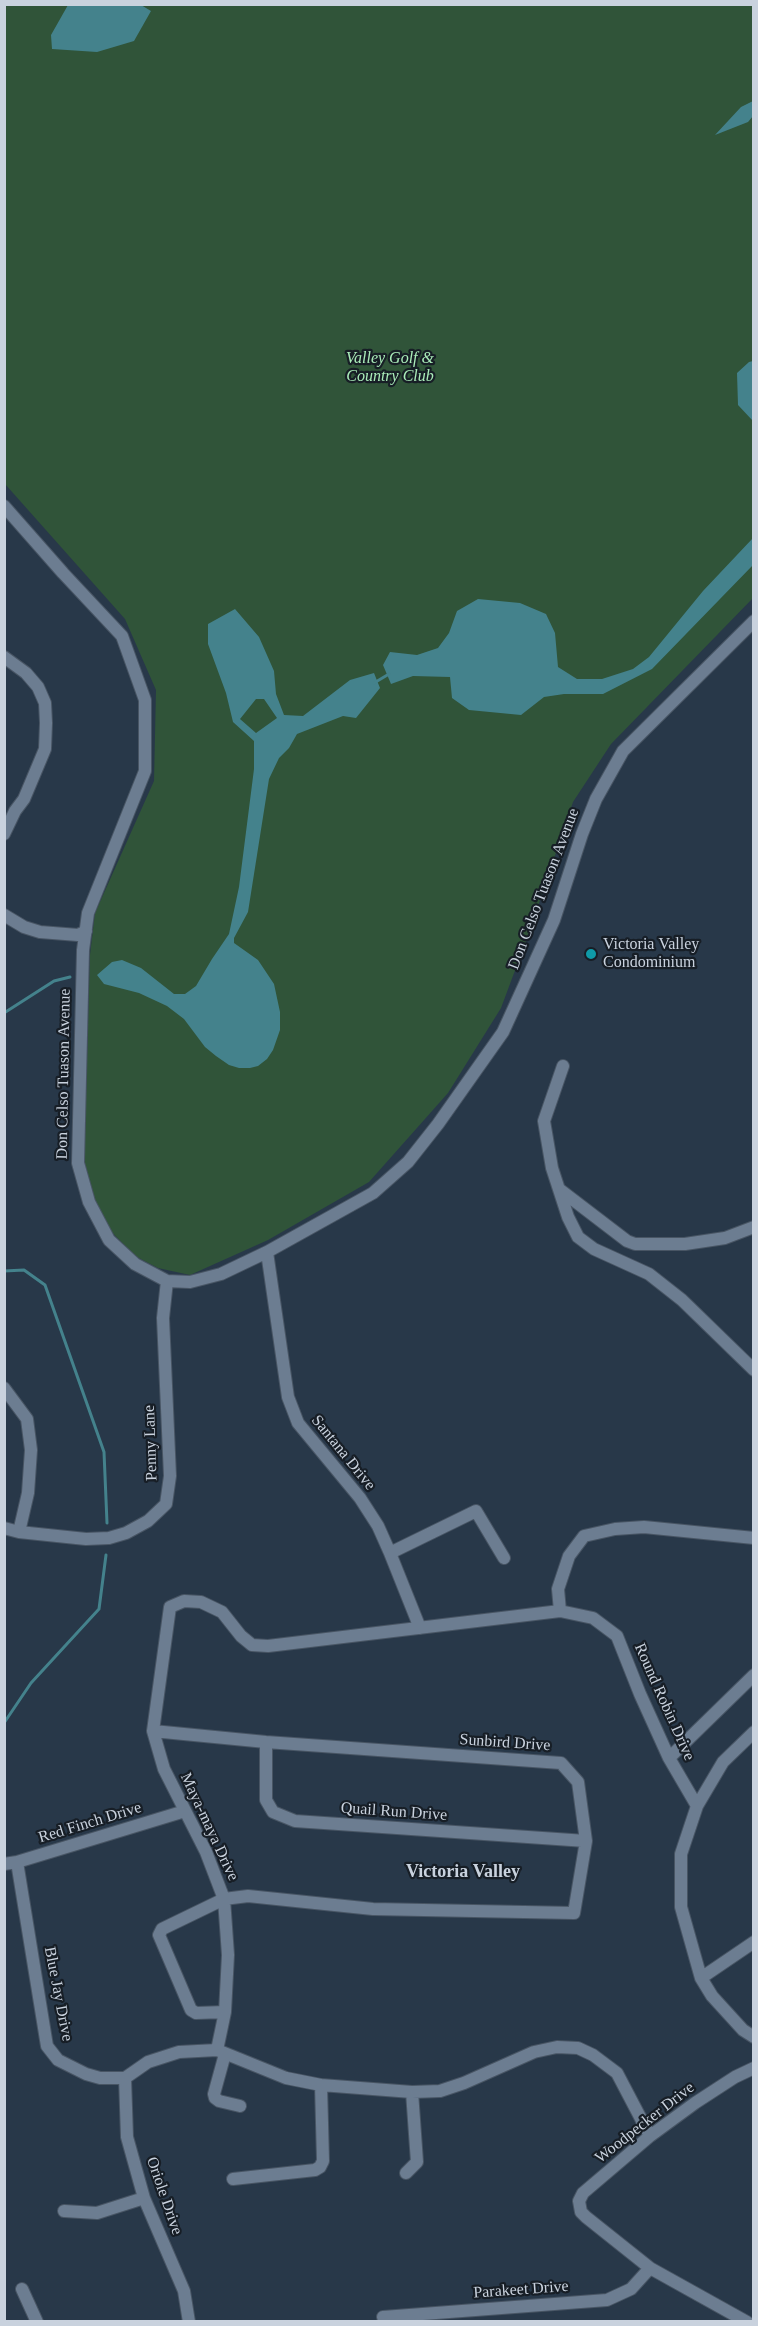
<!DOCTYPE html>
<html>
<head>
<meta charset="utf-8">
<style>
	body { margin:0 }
	#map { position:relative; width:758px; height:2326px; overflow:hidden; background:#283849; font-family:"Times New Roman",serif }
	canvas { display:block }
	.frame { position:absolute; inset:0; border:6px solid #c9d2de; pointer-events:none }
</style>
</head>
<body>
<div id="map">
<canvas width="758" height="2326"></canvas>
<div class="frame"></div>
</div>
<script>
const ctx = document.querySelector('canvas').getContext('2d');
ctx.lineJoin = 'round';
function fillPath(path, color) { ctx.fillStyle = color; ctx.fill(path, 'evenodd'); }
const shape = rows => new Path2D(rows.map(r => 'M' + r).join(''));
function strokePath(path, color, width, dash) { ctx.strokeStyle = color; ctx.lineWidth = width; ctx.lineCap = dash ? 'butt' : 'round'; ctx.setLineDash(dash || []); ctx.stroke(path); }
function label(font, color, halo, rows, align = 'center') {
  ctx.font = font + ' "Times New Roman",serif'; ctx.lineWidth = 4.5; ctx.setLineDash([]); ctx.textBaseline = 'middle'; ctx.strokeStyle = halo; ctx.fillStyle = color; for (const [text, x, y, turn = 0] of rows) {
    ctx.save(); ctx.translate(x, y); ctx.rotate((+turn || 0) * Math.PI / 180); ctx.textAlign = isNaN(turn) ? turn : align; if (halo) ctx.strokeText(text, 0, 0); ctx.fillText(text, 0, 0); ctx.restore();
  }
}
const green = shape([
	[4,5,753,5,753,598,611,744,573,802,529,933,501,1008,448,1093,369,1182,268,1240,190,1275,158,1268,135,1256,100,1220,84,1164,90,955,95,913,154,781,156,690,125,619,5,484]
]);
const water = shape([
	[68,5,141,5,151,11,134,41,97,52,52,49,51,35],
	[753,101,753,116,748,122,715,135,741,107],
	[753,361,754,361,753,421,738,405,737,373,749,362],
	[753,538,753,565,652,669,603,694,564,694,544,697,521,715,469,710,452,698,450,677,413,676,391,684,383,665,390,652,417,655,438,648,449,633,457,611,478,599,520,603,546,614,555,633,558,667,577,679,602,679,633,669,649,657,703,591],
	[235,609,259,637,274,671,276,694,284,715,303,716,350,680,374,673,380,688,356,718,343,716,297,734,289,748,279,758,269,779,248,912,234,938,234,943,258,960,274,984,280,1012,280,1030,273,1050,267,1059,258,1066,250,1068,239,1068,229,1065,216,1056,205,1047,184,1019,167,1006,139,993,104,984,97,975,112,962,122,960,141,968,174,994,185,994,196,986,212,959,229,934,239,887,254,769,254,741,233,722,226,693,208,644,208,624],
	[256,699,264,699,277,718,256,733,240,719]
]);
const stream = shape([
	[374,683,389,674],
	[4,1013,54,981,70,977],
	[4,1271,24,1270,45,1285,104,1452,107,1523],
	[4,1723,31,1683,99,1609,106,1555]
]);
const minor = shape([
	[4,506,63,573,122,636,145,700,145,771,88,913,83,950,78,1163,89,1202,109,1240,135,1264,167,1281,190,1282,221,1274,267,1252,373,1193,408,1162,438,1124,503,1032,554,920,582,834,596,799,623,751,754,621],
	[4,657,26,673,38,687,45,703,46,723,45,749,24,799,15,811,4,834],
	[4,915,24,927,40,932,78,935,86,931],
	[563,1066,544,1121,552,1168,568,1217,578,1237,594,1249,649,1274,682,1300,754,1370],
	[559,1189,627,1241,635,1244,685,1244,725,1238,754,1227],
	[267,1252,288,1397,298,1423,360,1498,378,1526,390,1553,420,1628],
	[4,1388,27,1419,31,1450,28,1493,19,1532],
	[4,1528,19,1532,86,1539,109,1538,126,1533,148,1521,166,1504,170,1476,163,1318,167,1281],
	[390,1553,476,1511,504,1558],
	[560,1611,558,1589,569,1556,584,1536,615,1529,644,1527,754,1538],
	[153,1731,266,1742,561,1763,578,1782,586,1841,574,1913,373,1909,248,1896,224,1899,162,1929,159,1935,191,2010,196,2013,225,2012],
	[754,1732,723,1762,697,1806,681,1854,681,1907,701,1978,712,1996,743,2030,754,2037],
	[266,1742,266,1800,273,1812,295,1821,586,1841],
	[669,1758,754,1675],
	[17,1862,47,2046,58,2060,86,2074,100,2078,125,2078],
	[4,1864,17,1862,185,1811],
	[701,1978,754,1942],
	[217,2050,225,2012,228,1955,224,1899,206,1852,164,1769,153,1731,170,1607,184,1601,201,1602,222,1612,241,1636,252,1645,268,1646,560,1611,593,1618,617,1636,640,1694,669,1758,697,1806],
	[217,2050,286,2078,321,2085,412,2092,440,2091,464,2083,534,2052,557,2047,578,2048,593,2055,617,2073,650,2136],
	[225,2054,214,2094,215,2098,219,2101,240,2106],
	[125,2078,127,2137,144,2198,184,2291,189,2322],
	[125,2078,148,2062,179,2052,217,2050],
	[406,2173,417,2162,412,2092],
	[233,2179,315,2170,320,2167,323,2161,321,2085],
	[64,2211,97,2213,144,2198],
	[22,2289,37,2322],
	[383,2317,607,2300,631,2289,650,2268],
	[747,2322,650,2268,586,2217,581,2212,579,2201,583,2193,650,2136,695,2103,735,2077,754,2068]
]);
const markers = [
	[591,954,6,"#0f9aa8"]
];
const parkNames = [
	["Valley Golf &",390,359],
	["Country Club",390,377]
];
const streetNames = [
	["Don Celso Tuason Avenue",544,889,-69],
	["Don Celso Tuason Avenue",64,1074,-89],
	["Penny Lane",151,1443,-92],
	["Santana Drive",343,1453,51],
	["Round Robin Drive",664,1702,66],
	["Sunbird Drive",505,1743,4],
	["Quail Run Drive",394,1812,4],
	["Red Finch Drive",90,1823,-17],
	["Maya-maya Drive",209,1827,65],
	["Blue Jay Drive",58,1994,79],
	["Woodpecker Drive",645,2123,-38],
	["Oriole Drive",164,2196,71],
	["Parakeet Drive",521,2290,-4]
];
const poiNames = [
	["Victoria Valley",603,945],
	["Condominium",603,963]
];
const neighbourhoodNames = [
	["Victoria Valley",463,1872]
];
fillPath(green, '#305439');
fillPath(water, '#44828c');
strokePath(stream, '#44828c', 3);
strokePath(minor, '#485564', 14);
strokePath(minor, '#6c7d91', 12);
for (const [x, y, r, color] of markers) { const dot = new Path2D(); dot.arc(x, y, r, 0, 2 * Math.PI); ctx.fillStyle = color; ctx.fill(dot); strokePath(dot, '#171e26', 2); }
label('italic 16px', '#aaecb9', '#171e26', parkNames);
label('16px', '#c9d2de', '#171e26', streetNames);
label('16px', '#c9d2de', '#171e26', poiNames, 'left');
label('bold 18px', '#c9d2de', '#171e26', neighbourhoodNames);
</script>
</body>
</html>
